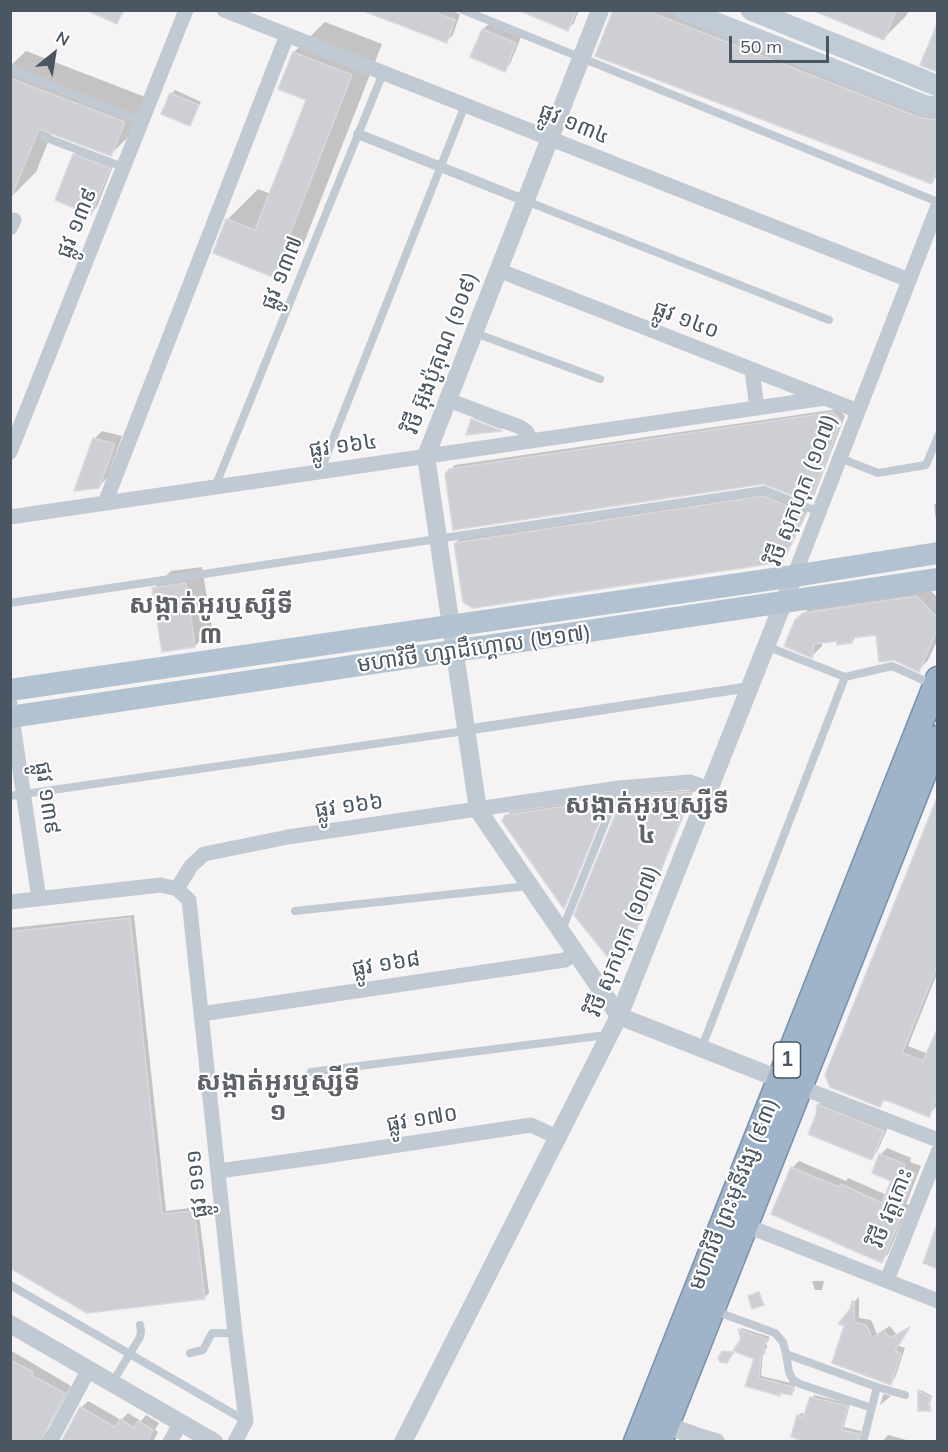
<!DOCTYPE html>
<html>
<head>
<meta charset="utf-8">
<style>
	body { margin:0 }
	#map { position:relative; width:948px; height:1452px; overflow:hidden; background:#f5f3f3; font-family:Mulish,sans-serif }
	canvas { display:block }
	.frame { position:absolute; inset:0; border:12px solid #4a5661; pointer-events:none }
	.north { position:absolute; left:24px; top:24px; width:60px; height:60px; -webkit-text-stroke:4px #fff; paint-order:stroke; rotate:30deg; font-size:16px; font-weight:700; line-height:24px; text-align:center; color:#4a5661 }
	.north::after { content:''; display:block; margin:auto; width:21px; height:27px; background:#4a5661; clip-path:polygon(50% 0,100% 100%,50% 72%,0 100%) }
	.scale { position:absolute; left:729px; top:36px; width:100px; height:27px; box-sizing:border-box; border:3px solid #4a5661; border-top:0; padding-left:8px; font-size:18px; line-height:21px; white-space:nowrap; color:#4a5661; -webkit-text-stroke:4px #fff; paint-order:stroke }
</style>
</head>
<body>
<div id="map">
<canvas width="948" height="1452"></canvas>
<div class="frame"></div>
<div class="north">N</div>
<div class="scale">50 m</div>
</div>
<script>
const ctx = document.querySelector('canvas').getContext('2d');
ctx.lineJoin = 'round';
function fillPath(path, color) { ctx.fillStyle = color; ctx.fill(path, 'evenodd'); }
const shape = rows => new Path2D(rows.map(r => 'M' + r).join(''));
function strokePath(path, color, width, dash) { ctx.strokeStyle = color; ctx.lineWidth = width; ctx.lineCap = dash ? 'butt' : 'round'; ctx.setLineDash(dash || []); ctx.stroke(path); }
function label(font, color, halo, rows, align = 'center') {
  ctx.font = font + ' Mulish,"Noto Sans Khmer",sans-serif'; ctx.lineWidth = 4.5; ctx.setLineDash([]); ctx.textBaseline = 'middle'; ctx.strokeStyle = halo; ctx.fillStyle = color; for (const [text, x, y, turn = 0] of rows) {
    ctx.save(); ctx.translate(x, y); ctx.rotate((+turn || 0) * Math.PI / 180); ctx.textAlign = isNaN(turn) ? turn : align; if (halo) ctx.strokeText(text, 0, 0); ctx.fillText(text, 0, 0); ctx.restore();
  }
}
const shadow = shape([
	[96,10,125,10,117,22],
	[364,10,450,10,460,14,453,35,447,41],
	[521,10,579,10,574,23,568,29],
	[615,10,672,10,930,111,938,112,938,176,931,182],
	[815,10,909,10,906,16,884,38],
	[325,22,382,44,303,245,273,276,227,220,258,189,271,194,308,99,294,52],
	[489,24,521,37,510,64,504,70,472,56,483,29],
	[26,51,148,98,135,130,111,154,52,132,36,172,12,196,10,66],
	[175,90,201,102,189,124,171,94],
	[80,150,114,163,97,207,91,213,74,155],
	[838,409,845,416,814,496,810,500,763,483,446,474,455,465],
	[475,416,504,427,501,429,473,418],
	[102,431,122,436,107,478,99,486,94,439],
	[768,492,809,509,786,556,782,560,455,543,460,539],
	[938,502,938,527,937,527,934,505],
	[202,567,212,629,195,646,154,588,171,571],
	[927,587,938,598,938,639,928,660,919,670,877,633,857,636,852,642,838,639,822,642,822,646,812,656,796,621,814,603],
	[694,790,627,955,623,959,623,798,627,795],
	[610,797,567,903,564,906,506,816,510,812],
	[938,801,938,971,908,1046,928,1054,938,1029,938,1102,935,1108,928,1115,887,1098,880,1105,827,1075],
	[134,915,166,1211,198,1207,209,1293,205,1297,10,1266,10,928],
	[824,1099,889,1125,877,1152,871,1158,817,1116,818,1105],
	[887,1148,911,1158,910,1162,921,1166,906,1204,909,1205,888,1254,881,1261,792,1168,799,1161,846,1181,848,1178,887,1195,893,1180,880,1155],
	[812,1281,824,1281,822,1290,815,1290],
	[859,1297,859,1318,871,1320,877,1334,890,1326,896,1334,911,1326,899,1346,905,1348,895,1378,890,1383,834,1363,854,1302],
	[742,1328,770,1337,766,1341,767,1348,763,1352,761,1376,795,1384,794,1391,792,1394,781,1392,779,1394,747,1385,756,1358,742,1339,740,1330],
	[10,1350,71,1386,47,1430,48,1439,50,1442,10,1442],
	[921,1390,932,1396,930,1402,931,1409,920,1410],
	[884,1394,891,1396,880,1405,883,1395],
	[814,1395,850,1404,844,1427,861,1431,859,1442,813,1442,798,1416,801,1413,806,1414],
	[88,1401,121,1420,128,1413,141,1421,146,1415,159,1423,155,1430,158,1432,153,1442,63,1442,81,1408],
	[888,1435,914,1442,882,1442]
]);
const building = shape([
	[86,10,123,10,117,24,86,10],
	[361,10,437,10,437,13,455,20,447,43,361,10],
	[518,10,577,10,568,31,518,10],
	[613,10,645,10,921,118,938,120,938,168,932,184,595,56,613,10],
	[812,10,896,10,884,40,812,10],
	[937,24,938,24,938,72,920,65,937,24],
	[482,29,516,43,505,72,470,57,482,29],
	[293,52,352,75,273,277,213,253,226,219,255,230,306,100,278,89,293,52],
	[10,78,125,122,111,156,39,129,10,200,10,78],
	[170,93,199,105,190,126,161,114,170,93],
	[73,154,110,168,91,215,55,200,73,154],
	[833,412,841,421,810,502,763,484,453,530,445,474,449,469,833,412],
	[471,419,502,431,466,435,471,419],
	[93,438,115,444,99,488,74,491,93,438],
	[763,496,806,514,782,562,473,608,463,602,454,543,763,496],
	[186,583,195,647,162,652,152,588,186,583],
	[917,596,938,619,938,628,919,672,894,660,879,662,876,635,852,638,852,643,837,645,837,641,814,644,812,658,784,646,795,620,803,613,917,596],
	[689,792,692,793,624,960,614,965,574,915,622,798,689,792],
	[937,798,938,964,902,1053,923,1061,938,1027,938,1094,929,1117,883,1099,880,1107,830,1087,825,1075,937,798],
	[608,800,564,909,502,821,505,815,608,800],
	[130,918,162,1214,194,1211,205,1299,87,1313,10,1268,10,932,130,918],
	[817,1104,884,1131,872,1160,808,1134,816,1115,817,1104],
	[879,1154,905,1164,904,1169,915,1173,900,1211,903,1212,882,1263,771,1214,791,1167,839,1187,841,1184,882,1203,891,1181,872,1173,879,1154],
	[936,1227,938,1228,938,1269,923,1263,936,1227],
	[759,1292,764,1305,752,1309,748,1296,759,1292],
	[852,1301,854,1302,854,1322,866,1325,872,1338,884,1330,890,1338,909,1328,895,1351,901,1353,891,1385,832,1363,844,1326,838,1324,850,1309,852,1301],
	[738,1329,769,1340,764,1345,765,1353,761,1356,759,1378,793,1387,792,1395,780,1393,780,1396,745,1386,754,1359,733,1351,741,1339,738,1329],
	[722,1351,734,1352,727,1363,720,1362,718,1358,722,1351],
	[10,1360,33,1372,31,1375,65,1393,40,1442,10,1442,10,1360],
	[918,1390,931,1398,929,1404,931,1411,918,1411,918,1390],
	[810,1397,848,1406,842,1430,859,1434,857,1442,807,1442,791,1437,797,1415,803,1417,810,1397],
	[80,1407,115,1427,120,1419,134,1428,138,1421,153,1430,147,1442,61,1442,80,1407]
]);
const service = shape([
	[463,10,938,202],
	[10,69,142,122],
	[44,137,123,167],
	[526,201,829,320],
	[475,333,600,379],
	[840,458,878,473,926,465,938,436],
	[320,472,465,105],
	[215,487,383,73],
	[10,603,764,490,819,512],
	[766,646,845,677],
	[10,796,465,731],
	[295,911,528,886],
	[562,930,619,788],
	[702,1047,845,677,892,666,932,684],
	[311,1072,607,1035],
	[10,1285,246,1421],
	[715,1311,775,1333,783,1342,786,1354,877,1387,863,1442],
	[190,1353,203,1350,212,1333,235,1333],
	[786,1354,789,1372,793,1380,800,1384,872,1408],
	[112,1383,140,1337,141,1331,140,1325],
	[877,1387,905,1395]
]);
const pedestrian = shape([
	[358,134,526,201],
	[466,730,750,687]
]);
const minor = shape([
	[224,10,909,280],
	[10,228,14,220],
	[498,270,858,411],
	[752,370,757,408],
	[448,400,520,427,527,432,530,441],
	[10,452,186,10],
	[105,503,287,35],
	[10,517,825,398],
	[794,576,938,206],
	[10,704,39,899],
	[177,889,189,900,235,1333,246,1421,235,1442],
	[177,889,191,866,204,854,288,837,619,788,690,782,710,789],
	[10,902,161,885,177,889],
	[201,1014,565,960,576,953],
	[800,1087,938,1140],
	[219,1171,319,1157,531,1125,559,1138],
	[745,1225,938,1301],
	[887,1280,938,1152],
	[50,1442,89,1369],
	[170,1442,181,1422]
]);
const tertiary = shape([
	[600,10,426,456,478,810,619,1016,779,1079],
	[10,1324,214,1442],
	[666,1425,696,1436,716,1442],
	[403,1442,619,1016,794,576]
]);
const secondary = shape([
	[684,10,926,106,938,107],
	[751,10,938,86]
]);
const primary = shape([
	[10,690,794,576,938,553],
	[10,717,938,579]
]);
const trunk = shape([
	[636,1442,938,679],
	[660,1442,938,738]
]);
const shields = [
	[787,1060,27]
];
const shieldNames = [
	["1",787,1060]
];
const streetNames = [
	["ផ្លូវ ១៣៤",574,124,22],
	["ផ្លូវ ១៣៩",77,223,-68],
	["ផ្លូវ ១៣៧",282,273,-68],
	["ផ្លូវ ១៤០",686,320,21],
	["វិថី អ៊ុងប៉ូគុណ (១០៩)",441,353,-69],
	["ផ្លូវ ១៦៤",343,446,-8],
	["វិថី សុកហុក (១០៧)",802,490,-69],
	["មហាវិថី ហ្សាដឹហ្គោល (២១៧)",474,649,-8],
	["ផ្លូវ ១៣៩",47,798,82],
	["ផ្លូវ ១៦៦",349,806,-8],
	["វិថី សុកហុក (១០៧)",623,941,-68],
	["ផ្លូវ ១៦៨",386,964,-9],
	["ផ្លូវ ១៧០",422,1119,-9],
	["ផ្លូវ ១១១",197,1184,-96],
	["មហាវិថី ព្រះមុនីវង្ស (៩៣)",734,1194,-68],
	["វិថី វត្តកោះ",891,1208,-68]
];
const quarterNames = [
	["សង្កាត់អូរឬស្សីទី",211,605],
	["៣",211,635],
	["សង្កាត់អូរឬស្សីទី",647,805],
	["៤",647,835],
	["សង្កាត់អូរឬស្សីទី",278,1082],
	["១",278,1112]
];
fillPath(shadow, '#0003');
fillPath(building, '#cdcfd5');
strokePath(building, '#d7d9de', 1.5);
strokePath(trunk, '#7690ad', 27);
strokePath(service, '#c1cad2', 8);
strokePath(pedestrian, '#c1cad2', 10);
strokePath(minor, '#c1cad2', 15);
strokePath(tertiary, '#c1cad2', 18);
strokePath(secondary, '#c1cbd6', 21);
strokePath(primary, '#b3c2d1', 22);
strokePath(trunk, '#9fb4c9', 24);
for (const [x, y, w] of shields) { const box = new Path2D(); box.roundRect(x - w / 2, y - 18, w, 36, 4.5); ctx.fillStyle = '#fff'; ctx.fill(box); strokePath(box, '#4a5661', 1.5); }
label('bold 21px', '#4a5661', null, shieldNames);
label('22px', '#4a5661', '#fff', streetNames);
label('bold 26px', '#5f6368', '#fff', quarterNames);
</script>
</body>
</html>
